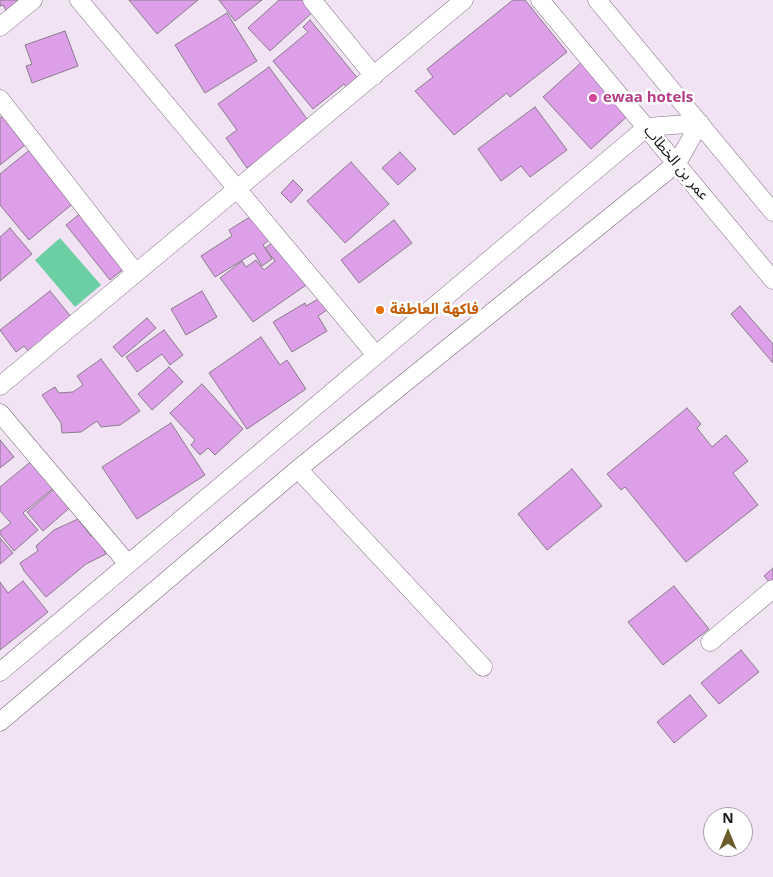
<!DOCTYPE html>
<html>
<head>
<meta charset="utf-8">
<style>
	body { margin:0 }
	#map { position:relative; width:773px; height:877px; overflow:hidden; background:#f1e3f3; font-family:"Open Sans",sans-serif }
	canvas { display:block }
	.north { position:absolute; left:703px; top:807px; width:50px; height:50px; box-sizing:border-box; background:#fff; border:1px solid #a4a2a5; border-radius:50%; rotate:0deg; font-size:14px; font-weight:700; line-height:20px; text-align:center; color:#1c171d }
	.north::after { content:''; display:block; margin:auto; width:18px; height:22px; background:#6b5e2b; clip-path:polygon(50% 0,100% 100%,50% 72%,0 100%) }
</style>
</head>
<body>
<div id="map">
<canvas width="773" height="877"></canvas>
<div class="north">N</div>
</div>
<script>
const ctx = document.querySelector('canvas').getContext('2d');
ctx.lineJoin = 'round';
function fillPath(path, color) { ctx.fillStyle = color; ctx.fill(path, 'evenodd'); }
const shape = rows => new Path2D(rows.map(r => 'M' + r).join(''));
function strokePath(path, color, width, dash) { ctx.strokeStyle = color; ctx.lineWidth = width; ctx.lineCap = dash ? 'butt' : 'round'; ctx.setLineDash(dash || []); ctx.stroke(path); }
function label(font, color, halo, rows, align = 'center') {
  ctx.font = font + ' "Open Sans","Noto Sans Arabic",sans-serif'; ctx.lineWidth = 5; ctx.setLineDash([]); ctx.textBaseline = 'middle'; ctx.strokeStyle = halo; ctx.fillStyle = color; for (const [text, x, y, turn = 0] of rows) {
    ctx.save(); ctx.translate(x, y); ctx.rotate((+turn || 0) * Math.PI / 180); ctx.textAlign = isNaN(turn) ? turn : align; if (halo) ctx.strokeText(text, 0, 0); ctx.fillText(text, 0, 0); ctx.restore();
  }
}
const green = shape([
	[60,238,101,285,75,307,35,260]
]);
const building = shape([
	[0,0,16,0,19,5,7,12,3,5,0,6,0,0],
	[129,0,198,0,157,34,129,0],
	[219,0,262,0,235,21,219,0],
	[279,0,305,0,315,10,270,51,248,28,279,0],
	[513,0,525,0,567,52,510,97,507,93,454,135,415,91,433,77,427,69,513,0],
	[227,13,257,61,205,93,175,45,227,13],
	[310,20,359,80,348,89,344,84,313,109,273,61,308,32,303,27,310,20],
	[65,31,78,66,32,83,26,66,32,64,25,45,65,31],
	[583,61,631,113,591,149,543,97,583,61],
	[269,67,310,123,247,168,226,138,237,130,218,104,269,67],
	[535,107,567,150,530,177,521,166,501,181,478,149,535,107],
	[8,113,30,141,0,165,0,118,8,113],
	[32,148,76,201,29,240,0,205,0,174,32,148],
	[400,152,416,169,398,185,382,168,400,152],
	[351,162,389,204,345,243,307,201,351,162],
	[293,180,303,190,291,203,281,193,293,180],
	[82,212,126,267,110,280,66,225,82,212],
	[253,215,269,240,263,245,272,259,262,266,254,253,215,277,201,256,232,236,229,230,253,215],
	[394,220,412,243,359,283,341,260,394,220],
	[10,228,32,254,0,281,0,237,10,228],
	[276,240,309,283,253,322,220,278,242,261,246,267,256,260,264,270,275,261,265,248,276,240],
	[50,291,72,318,29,352,24,346,16,352,0,330,50,291],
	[202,291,217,317,186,335,171,309,202,291],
	[320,298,327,310,318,316,327,331,292,352,273,322,305,303,306,306,320,298],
	[740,306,773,344,773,363,731,314,740,306],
	[147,318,156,328,122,357,113,347,147,318],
	[164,330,183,355,170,365,162,354,137,372,126,357,164,330],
	[261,337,280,365,287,360,306,389,247,429,209,373,261,337],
	[101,359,140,411,120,425,101,427,97,421,81,432,62,433,61,423,42,395,55,387,59,393,73,392,83,385,77,376,101,359],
	[169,367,183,382,152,410,138,394,169,367],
	[202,384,243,429,215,455,208,448,200,455,191,445,195,440,170,413,202,384],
	[687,408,701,424,697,428,712,447,726,435,748,461,733,473,758,505,686,562,625,487,621,490,607,474,687,408],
	[171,423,205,475,137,519,102,467,171,423],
	[0,440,14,457,0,468,0,440],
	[34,459,56,486,23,513,38,530,14,551,0,534,0,531,11,523,0,511,0,487,34,459],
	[572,469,602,506,547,550,518,514,572,469],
	[59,485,75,503,43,531,27,512,59,485],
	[78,519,91,536,96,534,106,554,86,564,46,597,24,571,20,563,38,551,36,546,54,530,78,519],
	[0,538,13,553,0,564,0,538],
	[773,568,773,586,764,576,773,568],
	[23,581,48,612,0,650,0,582,8,593,23,581],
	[674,586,709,629,663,665,628,622,674,586],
	[741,650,759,672,719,704,701,683,741,650],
	[690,695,707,716,674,743,657,722,690,695]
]);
const minor = shape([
	[79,0,376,355],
	[312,0,374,76],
	[540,0,773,280],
	[597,0,773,212],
	[0,27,33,0],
	[0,99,136,273],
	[0,386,464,0],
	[0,413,128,564],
	[298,469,483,667],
	[710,642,773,589],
	[0,672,647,127,700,123],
	[0,722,298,469,677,163,700,123]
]);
const markers = [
	[593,98,5,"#d1479c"],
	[380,310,5,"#e8710a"]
];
const hotelNames = [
	["ewaa hotels",603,98]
];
const streetNames = [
	["عمر بن الخطاب",676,163,50]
];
const foodNames = [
	["فاكهة العاطفة",390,310]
];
fillPath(green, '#6ccfa4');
fillPath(building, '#de9fe9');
strokePath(building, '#887c8a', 1);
strokePath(minor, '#786c7a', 19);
strokePath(minor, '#fff', 18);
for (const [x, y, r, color] of markers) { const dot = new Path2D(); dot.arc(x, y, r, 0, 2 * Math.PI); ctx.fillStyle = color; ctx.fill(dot); strokePath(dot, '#fff', 2); }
label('bold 15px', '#b23c85', '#fff', hotelNames, 'left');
label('15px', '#1c171d', '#fff', streetNames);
label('bold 15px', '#c56008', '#fff', foodNames, 'left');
</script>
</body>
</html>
